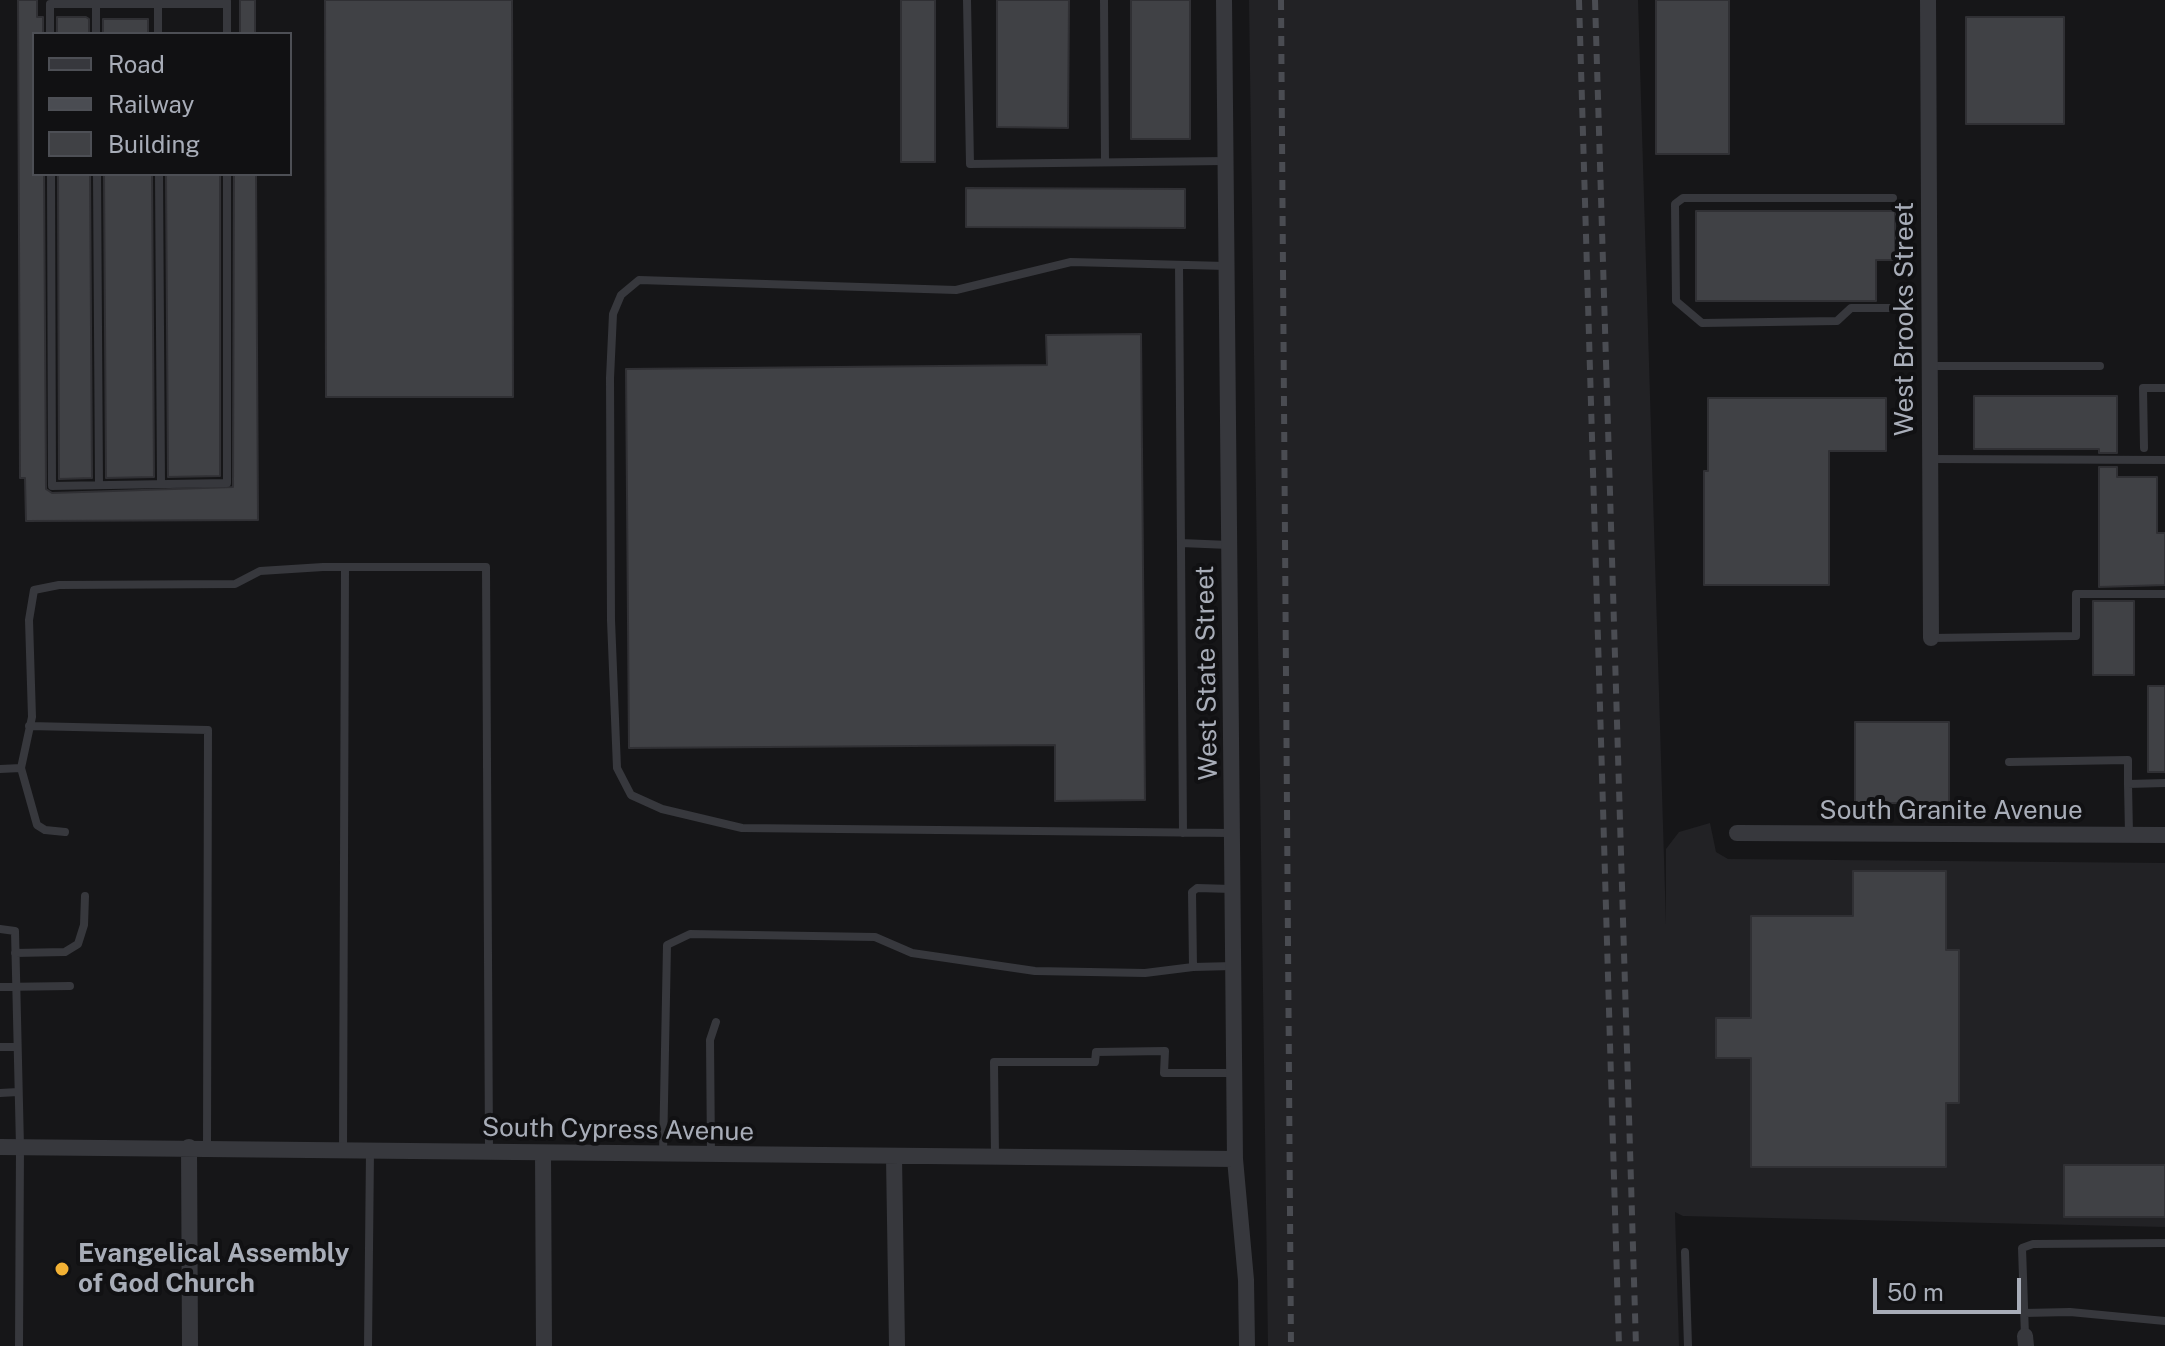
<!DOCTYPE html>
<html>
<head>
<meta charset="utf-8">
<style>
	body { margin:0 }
	#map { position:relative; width:2165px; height:1346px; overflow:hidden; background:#161618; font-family:"Public Sans",sans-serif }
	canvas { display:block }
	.legend { position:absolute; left:32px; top:32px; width:260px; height:144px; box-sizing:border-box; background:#111113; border:2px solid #4d4f55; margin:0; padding:10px 14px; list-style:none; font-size:24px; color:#a8adb8 }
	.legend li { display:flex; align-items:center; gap:16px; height:40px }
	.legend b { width:40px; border:2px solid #4d4f55 }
	.scale { position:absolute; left:1873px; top:1278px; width:148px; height:36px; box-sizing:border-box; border:4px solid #a8adb8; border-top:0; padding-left:10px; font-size:24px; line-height:28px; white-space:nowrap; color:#a8adb8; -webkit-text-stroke:6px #111113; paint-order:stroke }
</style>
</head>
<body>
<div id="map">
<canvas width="2165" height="1346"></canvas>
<ul class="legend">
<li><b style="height:10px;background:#37383d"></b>Road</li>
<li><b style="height:10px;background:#4a4c52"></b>Railway</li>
<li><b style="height:22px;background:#404145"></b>Building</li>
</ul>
<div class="scale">50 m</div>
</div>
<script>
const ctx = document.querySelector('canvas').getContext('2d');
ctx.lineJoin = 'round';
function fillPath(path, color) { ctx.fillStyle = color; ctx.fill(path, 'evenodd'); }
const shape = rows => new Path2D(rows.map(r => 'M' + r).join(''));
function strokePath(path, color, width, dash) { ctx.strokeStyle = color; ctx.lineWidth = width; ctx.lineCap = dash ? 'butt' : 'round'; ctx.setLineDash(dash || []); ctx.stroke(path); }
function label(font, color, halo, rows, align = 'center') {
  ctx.font = font + ' "Public Sans",sans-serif'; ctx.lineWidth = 8; ctx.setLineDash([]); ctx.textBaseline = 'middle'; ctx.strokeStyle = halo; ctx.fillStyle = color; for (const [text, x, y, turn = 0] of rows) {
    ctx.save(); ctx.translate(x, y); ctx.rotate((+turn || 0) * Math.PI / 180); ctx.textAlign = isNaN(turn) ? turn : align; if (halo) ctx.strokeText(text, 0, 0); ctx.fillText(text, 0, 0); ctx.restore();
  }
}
const built = shape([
	[1249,0,1638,0,1666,924,1666,849,1679,832,1710,823,1716,852,1728,859,2165,863,2165,1227,1683,1216,1675,1212,1679,1346,1268,1346]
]);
const building = shape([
	[18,0,37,0,37,17,43,17,43,34,34,34,34,174,44,174,46,489,52,493,233,487,234,174,256,174,258,520,26,521,25,478,20,478,18,0],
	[240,0,255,0,255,34,240,34,240,0],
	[325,0,512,0,513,397,326,397,325,0],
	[901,0,935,0,935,162,901,162,901,0],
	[997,0,1069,0,1068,128,997,127,997,0],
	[1131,0,1190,0,1190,139,1131,139,1131,0],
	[1656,0,1729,0,1729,154,1656,154,1656,0],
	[57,17,86,17,89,19,89,34,57,34,57,17],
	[1966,17,2064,17,2064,124,1966,124,1966,17],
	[103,19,148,19,148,34,103,34,103,19],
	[58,174,90,174,92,478,59,479,58,174],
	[104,174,152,174,154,477,106,478,104,174],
	[166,174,220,174,220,476,168,477,166,174],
	[966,188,1185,189,1185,228,966,227,966,188],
	[1696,211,1895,211,1895,260,1876,260,1876,301,1696,301,1696,211],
	[1141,334,1145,800,1055,801,1055,745,629,748,626,369,1047,365,1046,335,1141,334],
	[1974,396,2117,396,2117,453,2099,453,2099,449,1974,449,1974,396],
	[1708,398,1886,398,1886,451,1829,451,1829,585,1704,585,1704,471,1708,471,1708,398],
	[2099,467,2117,467,2117,477,2157,477,2157,533,2165,533,2165,585,2099,587,2099,467],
	[2093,601,2134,601,2134,675,2093,675,2093,601],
	[2148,686,2165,686,2165,772,2148,772,2148,686],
	[1855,722,1949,722,1949,803,1855,803,1855,722],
	[1853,871,1946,871,1946,950,1959,950,1959,1103,1946,1103,1946,1167,1751,1167,1751,1058,1716,1058,1716,1018,1751,1018,1751,916,1853,916,1853,871],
	[2064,1165,2165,1165,2165,1217,2064,1217,2064,1165]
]);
const lane = shape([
	[967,0,970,164,1225,161],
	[1104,0,1105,162],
	[227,1,227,34],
	[96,4,96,34],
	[158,4,158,34],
	[50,34,50,4,227,4],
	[51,174,52,486,227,483,227,174],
	[97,174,99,485],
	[159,174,161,484],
	[1179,265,1183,833],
	[1226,266,1071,262,956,290,639,280,621,295,613,314,610,378,611,620,617,768,631,795,662,809,742,828,1231,833],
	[1890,308,1851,308,1837,321,1702,323,1676,301,1675,204,1683,198,1893,198],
	[1930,366,2100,366],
	[2144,448,2143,388,2165,388],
	[1930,459,2165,460],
	[1181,543,1229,545],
	[1931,638,2076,636,2076,594,2165,594],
	[29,726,208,730,207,1147],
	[2009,762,2128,760,2128,784],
	[21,768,37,825,45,830,65,832],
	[0,769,21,768,32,717,29,620,34,590,59,585,235,584,260,571,323,567,486,567,489,1151],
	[2129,834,2128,784,2165,783],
	[1232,889,1197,888,1192,892,1193,967,1233,966],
	[0,929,15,931,20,1147,19,1346],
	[15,953,65,952,78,944,84,925,85,896],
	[0,987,70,986],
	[0,1047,17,1047],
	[0,1093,18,1092],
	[343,1150,345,567],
	[663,1154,667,945,690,934,875,937,912,953,1035,971,1145,973,1193,967],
	[711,1154,710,1040,716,1022],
	[995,1157,994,1062,1095,1062,1096,1052,1165,1051,1164,1073,1234,1073],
	[1685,1252,1688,1346],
	[2024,1313,2070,1312,2165,1321],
	[2025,1336,2022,1248,2033,1244,2165,1243],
	[368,1346,370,1151]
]);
const street = shape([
	[1224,0,1235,1159,1246,1280,1247,1346],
	[1928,0,1931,638],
	[1737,833,2165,835],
	[0,1147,1235,1159],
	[189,1147,190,1346],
	[543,1153,544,1346],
	[894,1157,897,1346],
	[2025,1336,2026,1346]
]);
const rail = shape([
	[1281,0,1291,1346],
	[1579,0,1619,1346],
	[1595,0,1636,1346]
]);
const markers = [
	[62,1269,8,"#f2b134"]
];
const streetNames = [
	["West Brooks Street",1905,319,-90],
	["West State Street",1207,673,-91],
	["South Granite Avenue",1951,811],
	["South Cypress Avenue",618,1130,1]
];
const poiNames = [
	["Evangelical Assembly",78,1254],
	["of God Church",78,1284]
];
fillPath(built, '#222225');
fillPath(building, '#404145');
strokePath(building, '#303034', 2);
strokePath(lane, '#37383d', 8);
strokePath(street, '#37383d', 16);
strokePath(rail, '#4a4c52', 6, [10, 8]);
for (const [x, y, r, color] of markers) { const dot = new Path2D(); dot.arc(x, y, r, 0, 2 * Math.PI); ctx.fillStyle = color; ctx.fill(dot); strokePath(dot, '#111113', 3); }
label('26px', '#a8adb8', '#111113', streetNames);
label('bold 26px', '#a8adb8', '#111113', poiNames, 'left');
</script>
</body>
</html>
